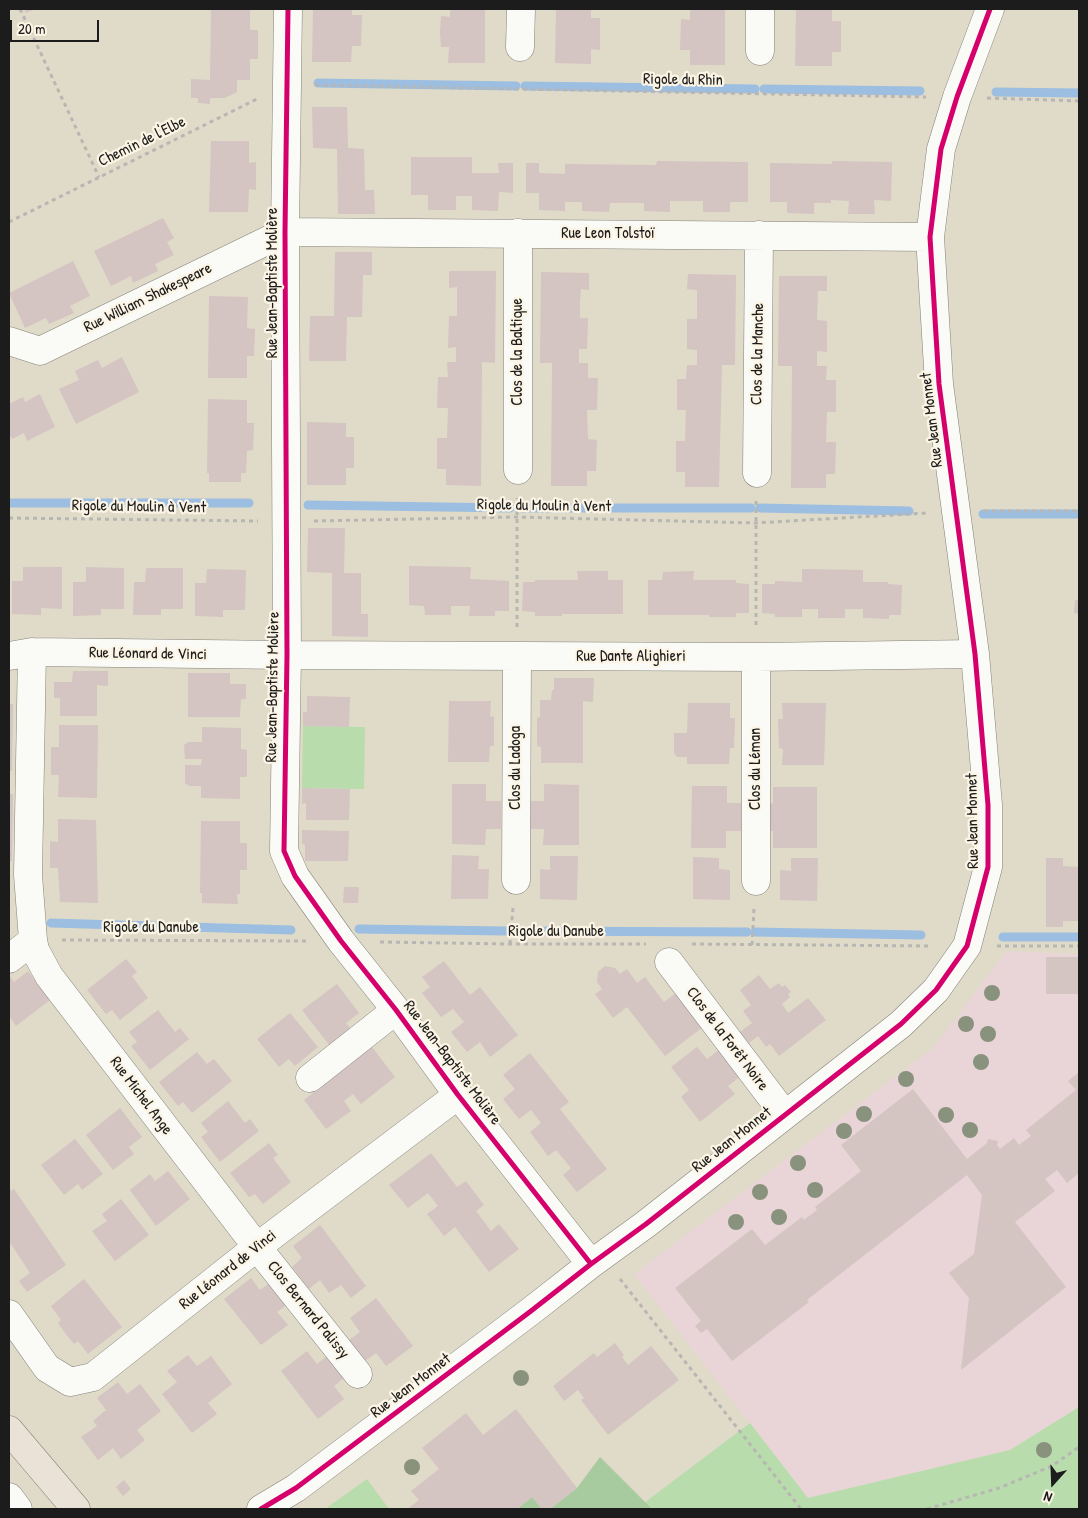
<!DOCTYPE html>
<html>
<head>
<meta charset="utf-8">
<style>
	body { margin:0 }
	#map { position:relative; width:1088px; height:1518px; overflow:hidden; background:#e0dbc8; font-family:"Patrick Hand",sans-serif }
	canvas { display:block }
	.frame { position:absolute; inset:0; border:10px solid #1c1c1c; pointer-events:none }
	.north { position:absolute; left:1028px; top:1458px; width:50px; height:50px; -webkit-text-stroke:4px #fcf5e5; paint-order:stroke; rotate:200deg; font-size:14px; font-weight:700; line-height:20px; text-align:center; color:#1c1c1c }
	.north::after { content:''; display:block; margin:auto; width:18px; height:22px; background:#1c1c1c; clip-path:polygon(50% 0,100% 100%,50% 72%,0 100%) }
	.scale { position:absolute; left:10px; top:20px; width:89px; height:22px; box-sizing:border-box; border:2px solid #1c1c1c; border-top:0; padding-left:6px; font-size:15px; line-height:18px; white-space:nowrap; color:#1c1c1c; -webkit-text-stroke:4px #fcf5e5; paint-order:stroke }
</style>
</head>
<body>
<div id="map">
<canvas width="1088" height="1518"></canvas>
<div class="frame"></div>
<div class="north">N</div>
<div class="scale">20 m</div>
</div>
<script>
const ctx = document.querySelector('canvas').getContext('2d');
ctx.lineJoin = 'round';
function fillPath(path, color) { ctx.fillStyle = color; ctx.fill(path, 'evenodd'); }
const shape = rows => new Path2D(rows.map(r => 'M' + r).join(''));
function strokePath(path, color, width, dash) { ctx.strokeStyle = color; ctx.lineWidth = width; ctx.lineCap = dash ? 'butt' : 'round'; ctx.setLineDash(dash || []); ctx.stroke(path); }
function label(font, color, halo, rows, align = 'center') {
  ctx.font = font + ' "Patrick Hand",sans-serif'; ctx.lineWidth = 4.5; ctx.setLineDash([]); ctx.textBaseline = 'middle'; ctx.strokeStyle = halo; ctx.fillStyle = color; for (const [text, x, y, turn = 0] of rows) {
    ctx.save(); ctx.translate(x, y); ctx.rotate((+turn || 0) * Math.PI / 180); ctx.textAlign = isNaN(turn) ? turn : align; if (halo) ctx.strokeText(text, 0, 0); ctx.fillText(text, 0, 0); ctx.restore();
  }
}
const built = shape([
	[1007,951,1079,954,1079,1407,1010,1450,808,1498,634,1274,933,1048]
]);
const green = shape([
	[303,726,365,727,364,789,302,788],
	[1079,1407,1079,1509,636,1509,750,1423,808,1498,1010,1450],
	[367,1479,389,1509,325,1509]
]);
const forest = shape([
	[600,1457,652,1509,550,1509,577,1488],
	[532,1497,542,1509,517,1509]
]);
const stream = shape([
	[318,83,516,86],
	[525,86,755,89],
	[764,89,920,91],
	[996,92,1079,93],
	[9,503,249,503],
	[308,505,510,508],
	[522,508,751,508],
	[760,508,909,511],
	[983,514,1079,514],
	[51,923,291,930],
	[359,929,506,931],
	[515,931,747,932],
	[755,932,921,935],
	[1003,937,1079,937]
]);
const building = shape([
	[24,9,35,9,26,13],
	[211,9,250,9,250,30,258,30,258,59,250,59,250,80,237,80,237,92,225,98,210,98,210,104,198,103,198,98,191,98,191,79,210,80],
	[313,9,352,9,352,15,362,15,361,46,352,46,351,62,312,62],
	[450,9,485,9,485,63,448,63,449,47,441,47,440,32,441,16,450,17],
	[556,9,591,9,591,18,600,18,600,50,591,49,591,64,555,63],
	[690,9,725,9,725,65,690,65,690,50,680,50,681,19,690,20],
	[796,9,832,9,832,21,841,21,841,52,832,52,832,66,795,66],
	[312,107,347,107,348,148,364,149,365,190,374,190,375,214,338,214,337,149,313,148],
	[211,141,249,141,249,163,256,162,256,190,249,189,248,212,209,212],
	[411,157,472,157,472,173,499,173,498,163,513,163,513,193,499,192,498,211,472,210,472,196,456,196,456,210,428,210,428,195,411,195],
	[657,161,748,162,748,202,730,202,730,212,703,212,703,201,670,201,670,212,644,211,644,203,610,203,609,212,582,211,582,202,565,202,565,211,539,210,539,193,526,193,526,163,539,163,539,173,565,174,565,164,656,165],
	[832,161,892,162,891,201,874,200,875,214,848,214,849,201,831,200,831,203,814,203,814,214,787,213,787,202,770,202,770,163,832,164],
	[163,218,174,238,167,242,174,255,155,264,158,271,133,283,131,276,111,286,94,251],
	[335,252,372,252,372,275,363,275,362,317,347,317,346,361,309,361,310,316,334,316],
	[73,261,90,296,70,306,74,313,49,324,46,318,25,328,9,293],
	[449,271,496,271,495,363,482,362,481,486,446,485,446,469,437,469,437,438,447,438,448,408,437,408,438,377,448,377,447,362,456,362,456,347,448,348,449,316,457,316,457,287,449,288],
	[541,272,589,273,589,290,581,289,580,303,580,318,588,318,587,349,579,349,579,363,588,363,588,378,598,378,597,410,587,410,588,439,597,440,596,471,587,471,587,486,551,486,552,363,540,363],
	[688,274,736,275,735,365,722,365,719,487,685,487,685,472,676,472,676,441,685,441,686,410,677,410,677,379,686,379,687,365,697,365,697,350,687,349,687,319,697,319,697,290,687,289],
	[779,276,827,276,827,291,818,291,817,320,827,321,827,352,817,351,817,366,827,366,826,380,836,380,836,412,827,412,826,442,836,442,835,474,826,474,826,488,791,488,792,366,778,366],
	[209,296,248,297,247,328,255,329,254,356,247,356,247,378,208,378],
	[122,357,139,392,76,424,59,389,79,380,75,371,98,360,102,368],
	[40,394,55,427,27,441,24,433,12,439,9,433,9,404,23,397,25,402],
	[208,399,247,400,247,423,254,423,253,450,247,451,246,473,241,473,241,482,209,482,209,473,207,473],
	[307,422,346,423,346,437,354,437,354,468,346,468,346,485,307,485],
	[308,528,345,528,344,573,361,573,361,614,368,614,368,637,332,636,332,573,307,572],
	[409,566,471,567,470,579,509,581,509,611,495,611,495,616,469,616,470,606,451,606,451,615,425,615,424,606,409,605],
	[23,567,62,567,62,609,41,608,41,615,12,614,12,581,23,581],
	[86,567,124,568,124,609,101,609,101,615,73,616,73,582,86,582],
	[146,568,183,568,183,609,161,609,161,615,133,615,134,582,145,582],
	[207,569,246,570,245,610,223,610,223,617,195,616,195,583,206,583],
	[802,569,863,570,863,582,888,582,888,584,902,585,901,615,889,615,889,619,863,618,863,609,845,609,845,618,818,618,818,609,802,609,802,617,775,617,775,614,762,613,762,584,775,584,775,581,802,582],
	[577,571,608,571,608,580,623,580,623,614,562,614,562,616,535,616,535,612,522,611,523,582,535,582,535,580,578,580],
	[694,571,693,580,736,580,736,583,749,584,749,613,736,613,736,617,709,617,709,615,648,615,648,580,662,580,663,572],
	[1075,600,1079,600,1079,614,1074,613],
	[73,671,108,671,108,686,97,685,97,716,60,716,60,698,54,698,54,682,72,682],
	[188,673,230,673,230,684,246,684,246,699,241,699,240,717,188,717],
	[554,678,594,678,593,702,583,701,583,763,541,763,541,747,537,746,537,718,540,717,540,700,551,700,552,690,554,690],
	[307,696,350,697,349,727,303,726,303,712,307,712],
	[449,701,491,701,490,717,494,716,494,746,490,746,489,762,448,762],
	[688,703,730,703,730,718,735,718,734,748,730,748,729,764,687,764,687,757,677,757,674,753,674,733,687,733],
	[782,703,826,703,824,765,782,765,783,749,779,748,778,719,783,719],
	[9,704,13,704,12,771,9,771],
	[59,725,98,725,97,798,58,797,59,775,51,775,51,747,59,747],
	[202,727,241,728,241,749,247,750,247,777,240,777,240,799,201,798,201,786,189,786,185,783,185,765,201,765,202,759,185,759,184,745,188,742,202,742],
	[452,784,486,784,486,801,501,801,501,829,486,829,485,845,452,844],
	[544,784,579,785,579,845,543,845,544,829,528,829,528,801,544,801],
	[692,786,727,786,727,803,741,803,741,831,726,831,726,848,691,848],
	[773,787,817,787,817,848,773,848,773,831,770,831,770,804,773,803],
	[302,788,350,789,349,820,306,820,306,803,302,804],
	[9,794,13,794,12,861,9,861],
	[58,819,96,820,98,903,60,902,58,868,50,868,50,841,58,842],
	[201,821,240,821,240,843,247,843,247,870,240,870,240,894,237,894,238,904,202,903,202,893,200,893],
	[302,830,349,831,348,861,305,861,305,845,302,844],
	[452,855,479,856,478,869,489,869,488,899,451,899],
	[550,856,578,856,577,900,540,899,540,869,550,870],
	[693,857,719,858,719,869,730,870,730,900,693,899],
	[791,858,818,858,817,901,780,900,780,870,791,871],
	[1046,858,1063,858,1063,866,1079,867,1079,921,1063,921,1063,927,1046,927],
	[344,887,359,887,358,903,343,903],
	[1046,957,1079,957,1079,994,1046,994],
	[126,959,137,972,132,976,148,998,120,1020,112,1010,106,1014,87,990],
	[444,961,470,995,480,987,518,1035,490,1057,480,1042,467,1052,451,1032,464,1022,453,1009,441,1017,422,993,430,987,422,977],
	[605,966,615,968,620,974,627,969,637,983,645,977,664,1002,676,993,703,1027,665,1056,627,1007,613,1018,595,994,602,989,597,982,598,972],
	[28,971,50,1000,16,1026,9,1016,9,975,14,982],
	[759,975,770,989,779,983,782,987,785,985,791,992,788,994,790,997,782,1004,788,1013,808,998,826,1020,779,1056,770,1044,766,1047,758,1036,749,1043,740,1032,752,1023,743,1011,751,1005,740,990],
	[337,984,359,1013,346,1023,351,1029,330,1046,302,1010],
	[158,1010,175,1032,180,1028,189,1039,150,1070,131,1046,137,1042,129,1032],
	[290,1013,318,1047,295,1066,289,1059,279,1067,257,1039],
	[372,1047,395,1077,361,1104,353,1094,344,1101,351,1111,326,1129,304,1100],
	[697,1047,707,1059,720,1049,741,1076,728,1086,735,1094,700,1122,681,1097,689,1090,671,1067],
	[197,1052,207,1064,214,1059,232,1081,192,1113,183,1102,178,1106,159,1082],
	[530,1053,569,1102,560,1109,607,1169,577,1192,563,1175,571,1168,556,1150,548,1156,530,1132,541,1123,531,1110,519,1119,503,1099,515,1089,503,1075],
	[1079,1072,1079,1173,1067,1183,1057,1170,1045,1179,1055,1191,1015,1222,1066,1287,961,1370,969,1298,949,1273,974,1254,982,1195,967,1175,807,1300,809,1302,732,1361,707,1329,701,1333,695,1326,701,1321,675,1288,752,1229,765,1245,802,1217,804,1220,817,1210,815,1207,861,1171,841,1145,913,1089,967,1159,987,1143,988,1139,998,1141,997,1145,1000,1149,1014,1138,1019,1145,1031,1136,1026,1130,1076,1090,1068,1081],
	[228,1101,245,1123,250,1119,259,1131,220,1162,201,1137,208,1132,201,1123],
	[120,1108,142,1137,129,1147,134,1154,113,1170,86,1135],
	[75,1139,103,1174,82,1190,78,1184,64,1195,41,1165],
	[269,1143,278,1155,273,1158,291,1182,263,1204,255,1194,249,1197,230,1173],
	[431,1153,457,1187,466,1181,484,1205,476,1211,491,1231,499,1224,519,1249,489,1272,455,1227,444,1236,427,1214,438,1206,428,1193,408,1208,389,1185],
	[168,1171,190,1199,156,1226,130,1190,150,1174,155,1181],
	[9,1188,11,1191,14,1189,66,1265,27,1292,19,1281,30,1273,11,1244,9,1246],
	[121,1199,149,1235,115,1261,92,1231,107,1221,102,1214],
	[320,1225,366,1286,351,1298,341,1285,329,1293,320,1280,309,1289,292,1267,302,1258,293,1246],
	[251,1278,260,1290,271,1282,288,1304,277,1312,288,1325,261,1345,224,1299],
	[84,1279,122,1327,88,1354,78,1341,74,1344,65,1333,58,1323,61,1320,51,1306],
	[376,1298,413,1346,386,1366,376,1353,365,1361,349,1340,360,1332,350,1318],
	[615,1343,624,1355,622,1357,628,1365,651,1346,679,1380,608,1435,581,1400,584,1398,578,1390,564,1401,553,1386,594,1353,597,1357],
	[307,1351,317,1364,327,1356,344,1378,334,1386,344,1399,318,1419,281,1371],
	[188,1355,197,1366,211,1356,232,1384,208,1403,217,1414,192,1433,162,1394,177,1382,167,1371],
	[118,1382,127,1394,140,1384,161,1411,137,1430,145,1440,121,1459,113,1448,98,1460,81,1437,97,1426,93,1421,106,1410,97,1398],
	[516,1409,577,1488,550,1509,542,1509,532,1497,517,1509,407,1509,419,1500,411,1491,439,1469,422,1448,466,1413,483,1435],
	[124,1480,131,1489,123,1496,116,1487]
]);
const path = shape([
	[20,9,99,177],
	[315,85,926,97],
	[987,98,1079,101],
	[9,222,257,99],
	[756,501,756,629],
	[984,511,1079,511],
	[9,518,258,521],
	[314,521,516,517,755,523,928,513],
	[517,627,517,498],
	[62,940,306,941],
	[380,942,510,944,646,944],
	[510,944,513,908],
	[692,944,931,946],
	[752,945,754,909],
	[997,946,1079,946],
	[620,1279,801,1509],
	[927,1509,999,1488,1052,1466,1079,1447]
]);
const minor = shape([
	[288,9,285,232,287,655,284,851,295,876,341,941,396,1010,458,1095,591,1264],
	[520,47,521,9],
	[760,51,760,9],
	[518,233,518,470],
	[9,341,40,351,285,232,930,237],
	[757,473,759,235],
	[32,652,28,875,33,940,35,950,49,976,257,1247,358,1374],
	[9,656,32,652,287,655,756,657,975,654],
	[756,657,756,881],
	[516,880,517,656],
	[9,959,33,940],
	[669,962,785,1115],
	[310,1078,396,1010],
	[9,1314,47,1368,70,1382,93,1377,257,1247,458,1095],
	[9,1497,18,1509],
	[261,1509,296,1488,531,1311,591,1264,646,1224,901,1024,936,990,967,946,988,867,988,805,975,654,939,384,930,237,941,149,957,97,990,9]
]);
const major = shape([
	[9,1430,76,1509]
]);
const cycleway = shape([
	[288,9,285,232,287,655,284,851,295,876,341,941,396,1010,458,1095,591,1264],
	[261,1509,296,1488,531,1311,591,1264,646,1224,901,1024,936,990,967,946,988,867,988,805,975,654,939,384,930,237,941,149,957,97,990,9]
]);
const trees = [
	[992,993],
	[966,1024],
	[988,1034],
	[981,1062],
	[906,1079],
	[864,1114],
	[946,1115],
	[970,1130],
	[844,1131],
	[798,1163],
	[815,1190],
	[760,1192],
	[779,1217],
	[736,1222],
	[521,1378],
	[1044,1450],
	[412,1467]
];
const streetNames = [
	["Rigole du Rhin",683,80,1],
	["Chemin de l'Elbe",142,142,-26],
	["Rue Leon Tolstoï",608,234],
	["Rue Jean-Baptiste Molière",273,283,-90],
	["Rue William Shakespeare",148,298,-26],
	["Clos de la Baltique",518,352,-90],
	["Clos de la Manche",758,354,-89],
	["Rue Jean Monnet",932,420,-97],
	["Rigole du Moulin à Vent",544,506,1],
	["Rigole du Moulin à Vent",139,507,1],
	["Rue Léonard de Vinci",148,654,1],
	["Rue Dante Alighieri",631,657],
	["Rue Jean-Baptiste Molière",273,687,-89],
	["Clos du Ladoga",516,768,-90],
	["Clos du Léman",756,769,-90],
	["Rue Jean Monnet",973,821,-91],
	["Rigole du Danube",151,928],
	["Rigole du Danube",556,932],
	["Clos de la Forêt Noire",727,1039,53],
	["Rue Jean-Baptiste Molière",452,1063,53],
	["Rue Michel Ange",141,1096,53],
	["Rue Jean Monnet",732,1140,-38],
	["Rue Léonard de Vinci",228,1270,-38],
	["Clos Bernard Palissy",308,1310,51],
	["Rue Jean Monnet",411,1386,-37]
];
fillPath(built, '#e9d5d7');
fillPath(green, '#b8dcac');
fillPath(forest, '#a7ca9f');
strokePath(stream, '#9cbee1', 9);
fillPath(building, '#d4c4c2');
strokePath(minor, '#848178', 29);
strokePath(major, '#848178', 29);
strokePath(path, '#b7b6b3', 3, [4, 4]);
strokePath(minor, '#fafaf7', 28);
strokePath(major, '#eae2d6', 28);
strokePath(cycleway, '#d6006c', 5);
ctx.fillStyle = '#89927d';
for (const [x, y] of trees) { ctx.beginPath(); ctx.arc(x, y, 8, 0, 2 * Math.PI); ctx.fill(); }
label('16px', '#1c1c1c', '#fcf5e5', streetNames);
</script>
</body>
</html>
